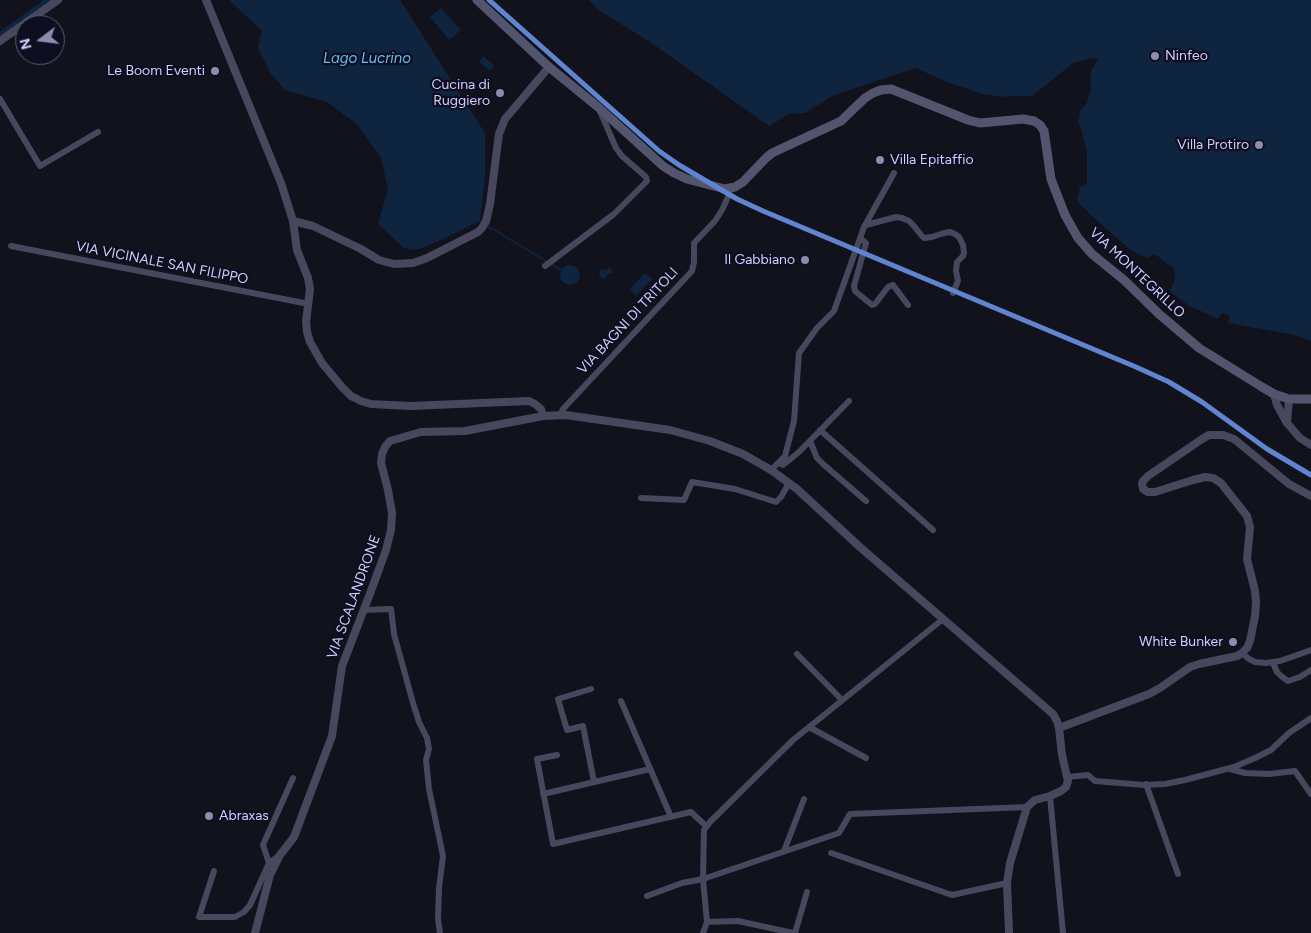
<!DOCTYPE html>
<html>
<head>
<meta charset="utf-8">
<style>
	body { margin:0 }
	#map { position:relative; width:1311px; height:933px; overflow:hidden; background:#12121c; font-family:Figtree,sans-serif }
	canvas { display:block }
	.north { position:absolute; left:15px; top:15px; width:50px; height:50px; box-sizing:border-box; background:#0f0e20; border:1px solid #5c5b78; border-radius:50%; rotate:255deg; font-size:14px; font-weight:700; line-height:20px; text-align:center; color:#d0cefd }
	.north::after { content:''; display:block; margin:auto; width:18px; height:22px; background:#8e8cae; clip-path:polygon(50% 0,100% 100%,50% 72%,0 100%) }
</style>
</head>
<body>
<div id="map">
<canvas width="1311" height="933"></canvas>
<div class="north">N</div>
</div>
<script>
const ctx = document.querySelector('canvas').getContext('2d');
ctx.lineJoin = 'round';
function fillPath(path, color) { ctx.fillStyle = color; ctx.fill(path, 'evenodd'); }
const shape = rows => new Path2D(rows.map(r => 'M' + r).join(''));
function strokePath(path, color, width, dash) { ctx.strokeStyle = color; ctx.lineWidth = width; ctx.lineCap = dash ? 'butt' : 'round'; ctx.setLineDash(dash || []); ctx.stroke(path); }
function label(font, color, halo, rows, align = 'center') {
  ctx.font = font + ' Figtree,sans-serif'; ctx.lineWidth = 4.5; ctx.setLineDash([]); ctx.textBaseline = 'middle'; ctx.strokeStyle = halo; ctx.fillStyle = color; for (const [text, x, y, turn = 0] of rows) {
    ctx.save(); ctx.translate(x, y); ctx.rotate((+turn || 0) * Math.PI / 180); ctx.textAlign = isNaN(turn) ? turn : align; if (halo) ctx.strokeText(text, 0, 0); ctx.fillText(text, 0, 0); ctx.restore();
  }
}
const water = shape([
	[229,0,400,0,485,133,485,178,480,221,437,242,419,249,411,250,404,248,378,224,388,189,381,158,357,124,327,102,285,90,270,73,258,48,262,31],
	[589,0,1311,0,1311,341,1295,335,1228,323,1230,316,1222,313,1218,319,1188,305,1169,291,1175,280,1174,269,1155,254,1147,258,1132,251,1095,219,1077,201,1080,187,1087,183,1087,152,1081,128,1078,123,1080,111,1087,103,1091,89,1090,73,1098,59,1093,58,1073,63,1032,96,1009,96,1004,97,982,94,944,81,916,68,834,95,805,113,789,114,769,126,653,44,597,9],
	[441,8,461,30,449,40,430,17],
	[483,56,494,65,490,71,479,62],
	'560 275a10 10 0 1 1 20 0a10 10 0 1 1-20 0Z',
	[609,267,611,268,612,273,608,274,605,279,601,278,599,275,600,271,602,269,606,270],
	[645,273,652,279,636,296,630,289]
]);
const stream = shape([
	[486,225,561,270]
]);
const canal = shape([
	[0,35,49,0]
]);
const minor = shape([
	[0,99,40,166,98,132],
	[866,225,896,217,902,218,909,221,914,226,921,235,924,238,932,237,944,233,950,232,955,234,959,237,963,245,964,253,963,256,957,262,956,271,958,281,953,293],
	[860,238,866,243,854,286,855,291,872,305,875,304,888,287,893,285,908,305],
	[11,246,309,304],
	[545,266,614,214,647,181,646,177,622,156,616,148,599,109],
	[560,415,563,409,692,271,694,262,694,243,715,221,722,210,728,197,730,189],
	[820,430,933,530],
	[810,441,817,458,823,464,866,501],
	[778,463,783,465,799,452,849,401],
	[771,470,785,456,794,421,799,353,817,328,834,311,864,227,894,173],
	[641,498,684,500,692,482,735,489,776,502,781,497,789,483],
	[364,610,391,609,394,634,413,703,419,722,427,738,429,749,426,760,429,789,443,856,439,888,438,919,440,933],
	[1242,653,1249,659,1255,662,1266,663,1280,661,1311,650],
	[797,654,842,700],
	[1273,663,1277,672,1281,676,1288,681,1300,677,1311,670],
	[591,689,558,699,567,730,583,726,594,782],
	[621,701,671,817],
	[809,727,866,758],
	[557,755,537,759,553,844,691,812,706,826],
	[1230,769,1245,773,1269,774,1295,771,1311,794],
	[1067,777,1088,775,1095,781,1144,785,1165,784,1185,780,1234,767,1255,758,1271,750,1289,733,1311,718],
	[1146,784,1178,874],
	[543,794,650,769],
	[1050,796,1063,933],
	[784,851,804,799],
	[831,853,952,895,1007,883],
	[280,855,269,863,263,845,293,778],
	[214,871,199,917,235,917,244,912,250,905,269,863],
	[647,896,682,883,703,879,839,833,850,814,1027,807],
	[703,933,707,922],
	[793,933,738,921,707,922,703,879,704,830,710,822,793,740,943,619],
	[795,933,807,892]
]);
const tertiary = shape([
	[206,0,281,183,293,221,297,250,308,278,310,289,306,322,307,332,310,342,322,363,342,387,351,396,361,401,371,404,410,406,529,401,535,404,541,409,543,416],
	[0,41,58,0],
	[293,221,313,226,361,249,379,260,394,264,413,263,427,258,478,232,482,228,486,221,490,204,499,134,505,119,549,67],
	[1274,394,1277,405,1287,423,1300,438,1311,445],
	[1287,423,1289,399],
	[1059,728,1149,694,1160,688,1190,667,1199,664,1237,656,1242,653,1247,648,1250,641,1255,616,1256,602,1255,591,1247,559,1250,527,1247,516,1221,483,1213,478,1205,477,1193,480,1155,492,1148,492,1143,489,1142,484,1143,481,1148,476,1202,439,1209,435,1223,435,1234,439,1289,484,1311,496],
	[255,933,270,875,280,855,294,837,332,736,342,666,371,591,386,550,391,530,392,513,388,490,381,463,382,454,385,447,390,441,421,432,465,431,543,416,566,415,670,430,710,441,743,454,771,470,797,489,861,548,1053,714,1057,721,1059,728,1062,755,1068,781,1066,787,1061,791,1050,796,1035,800,1027,807,1010,863,1007,883,1009,933]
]);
const secondary = shape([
	[477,0,549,67,598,107,663,166,674,173,687,179,725,189,735,187,743,182,766,158,772,153,841,121,865,98,873,93,881,90,891,89,968,120,980,123,1023,119,1034,121,1040,125,1044,131,1051,179,1065,215,1078,238,1092,254,1124,280,1159,314,1199,348,1262,387,1274,394,1289,399,1311,399]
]);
const rail1 = shape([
	[489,0,659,151,679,165,737,199,763,211,1136,367,1169,382,1202,402,1267,449,1311,475]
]);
const markers = [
	[1155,56,5,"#8e8cae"],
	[215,71,5,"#8e8cae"],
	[500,93,5,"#8e8cae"],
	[1259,145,5,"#8e8cae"],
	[880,160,5,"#8e8cae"],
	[805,260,5,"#8e8cae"],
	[1233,642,5,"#8e8cae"],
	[209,816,5,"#8e8cae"]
];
const poiNames = [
	["Ninfeo",1165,56,"left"],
	["Le Boom Eventi",205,71],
	["Cucina di",490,85],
	["Ruggiero",490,101],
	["Villa Protiro",1249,145],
	["Villa Epitaffio",890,160,"left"],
	["Il Gabbiano",795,260],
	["White Bunker",1223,642],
	["Abraxas",219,816,"left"]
];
const streetNames = [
	["VIA VICINALE SAN FILIPPO",162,263,11],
	["VIA MONTEGRILLO",1137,273,43],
	["VIA BAGNI DI TRITOLI",628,321,-47],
	["VIA SCALANDRONE",354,597,-70]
];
const waterNames = [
	["Lago Lucrino",367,59]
];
fillPath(water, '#0e243f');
strokePath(stream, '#0e243f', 2);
strokePath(canal, '#0e243f', 6);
strokePath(minor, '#47485d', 6);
strokePath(tertiary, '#47485d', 8);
strokePath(secondary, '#53556f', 9);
strokePath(rail1, '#6085d0', 5);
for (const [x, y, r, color] of markers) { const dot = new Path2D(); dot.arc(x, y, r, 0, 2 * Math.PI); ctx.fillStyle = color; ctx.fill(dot); strokePath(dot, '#0f0e20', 2); }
label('14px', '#d0cefd', '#0f0e20', poiNames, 'right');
label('14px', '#d0cefd', '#0f0e20', streetNames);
label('italic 15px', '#61bff8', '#0f0e20', waterNames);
</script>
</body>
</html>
